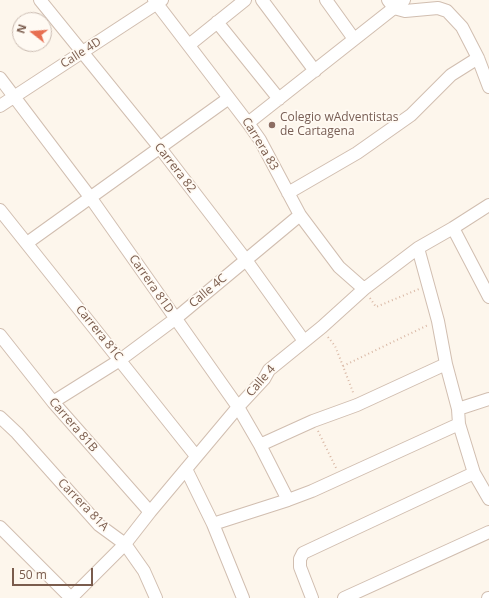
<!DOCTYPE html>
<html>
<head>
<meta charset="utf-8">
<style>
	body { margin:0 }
	#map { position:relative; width:489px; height:598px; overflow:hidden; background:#fdf6ec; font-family:"Open Sans",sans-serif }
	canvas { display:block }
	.north { position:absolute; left:12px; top:12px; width:40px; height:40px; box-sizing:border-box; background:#fffaf3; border:1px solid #cabbb1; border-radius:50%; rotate:287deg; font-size:11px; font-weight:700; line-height:16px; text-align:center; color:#7a5c4d }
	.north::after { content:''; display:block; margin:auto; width:14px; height:18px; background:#e76f51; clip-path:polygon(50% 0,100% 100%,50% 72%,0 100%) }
	.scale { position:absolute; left:12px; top:568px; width:81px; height:18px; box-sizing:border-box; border:2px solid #7a5c4d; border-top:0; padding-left:5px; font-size:12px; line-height:14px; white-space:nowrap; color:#7a5c4d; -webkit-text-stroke:3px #fffaf3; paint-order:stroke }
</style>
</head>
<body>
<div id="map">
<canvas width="489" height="598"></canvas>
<div class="north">N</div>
<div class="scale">50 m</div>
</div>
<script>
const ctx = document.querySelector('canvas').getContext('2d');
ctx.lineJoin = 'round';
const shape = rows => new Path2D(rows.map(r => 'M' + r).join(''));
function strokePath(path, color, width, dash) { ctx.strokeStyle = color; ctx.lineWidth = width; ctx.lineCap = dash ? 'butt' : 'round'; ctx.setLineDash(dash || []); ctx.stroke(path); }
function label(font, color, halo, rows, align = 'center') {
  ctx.font = font + ' "Open Sans",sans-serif'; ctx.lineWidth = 3.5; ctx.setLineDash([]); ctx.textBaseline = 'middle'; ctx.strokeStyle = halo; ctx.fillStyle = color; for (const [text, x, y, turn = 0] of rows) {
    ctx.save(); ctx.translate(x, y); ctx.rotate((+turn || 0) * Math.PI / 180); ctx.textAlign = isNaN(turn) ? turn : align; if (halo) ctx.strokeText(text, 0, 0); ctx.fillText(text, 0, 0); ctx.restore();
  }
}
const path = shape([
	[370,298,376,307,419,289],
	[328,337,335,346,343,366,354,395],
	[343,366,428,325],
	[318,431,336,468]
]);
const minor = shape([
	[40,0,160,148,246,260,304,341],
	[154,0,248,123,260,140,300,215,339,267,364,289],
	[262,0,315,71],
	[326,0,354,39],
	[388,0,394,8,405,11,438,8,447,11,462,27,478,58,489,87],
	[217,22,279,99],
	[189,45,245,0],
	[0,78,90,197,238,407,260,445,288,500],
	[0,106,162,0],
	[248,123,404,0],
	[288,193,357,153,411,115,451,75,478,58],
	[0,210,196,456],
	[453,228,489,297],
	[27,243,229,98],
	[418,248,438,321,446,364,458,409,459,424,474,473,489,499],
	[0,335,53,402,150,512],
	[53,402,120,360,175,319,300,215],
	[458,409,489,399],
	[0,417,17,433,99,525,125,544,144,571,156,598],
	[260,445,313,421,357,405,446,364],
	[186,469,213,524,243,598],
	[213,524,288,500,312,491,459,424],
	[0,527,71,598],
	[71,598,125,544,150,512,238,407,264,379,269,370,322,327,364,289,418,248,453,228,489,205],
	[312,598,300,567,300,559,303,553,474,473],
	[344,598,489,532],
	[488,598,489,598]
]);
const markers = [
	[272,125,4,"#8d6e63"]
];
const streetNames = [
	["Calle 4D",81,53,-33],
	["Carrera 83",260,144,59],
	["Carrera 82",175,168,52],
	["Carrera 81D",151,284,55],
	["Calle 4C",208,291,-40],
	["Carrera 81C",99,333,51],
	["Calle 4",261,381,-49],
	["Carrera 81B",73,425,49],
	["Carrera 81A",83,505,46]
];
const educationNames = [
	["Colegio wAdventistas",280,118],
	["de Cartagena",280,132]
];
strokePath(minor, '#d1beb0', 14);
strokePath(path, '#d9b8a5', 2, [1, 3]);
strokePath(minor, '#fff', 12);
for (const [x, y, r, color] of markers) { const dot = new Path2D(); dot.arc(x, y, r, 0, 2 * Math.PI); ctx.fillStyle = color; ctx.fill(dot); strokePath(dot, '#fffaf3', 1.5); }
label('12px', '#7a5c4d', '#fffaf3', streetNames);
label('12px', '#785e54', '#fffaf3', educationNames, 'left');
</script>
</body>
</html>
